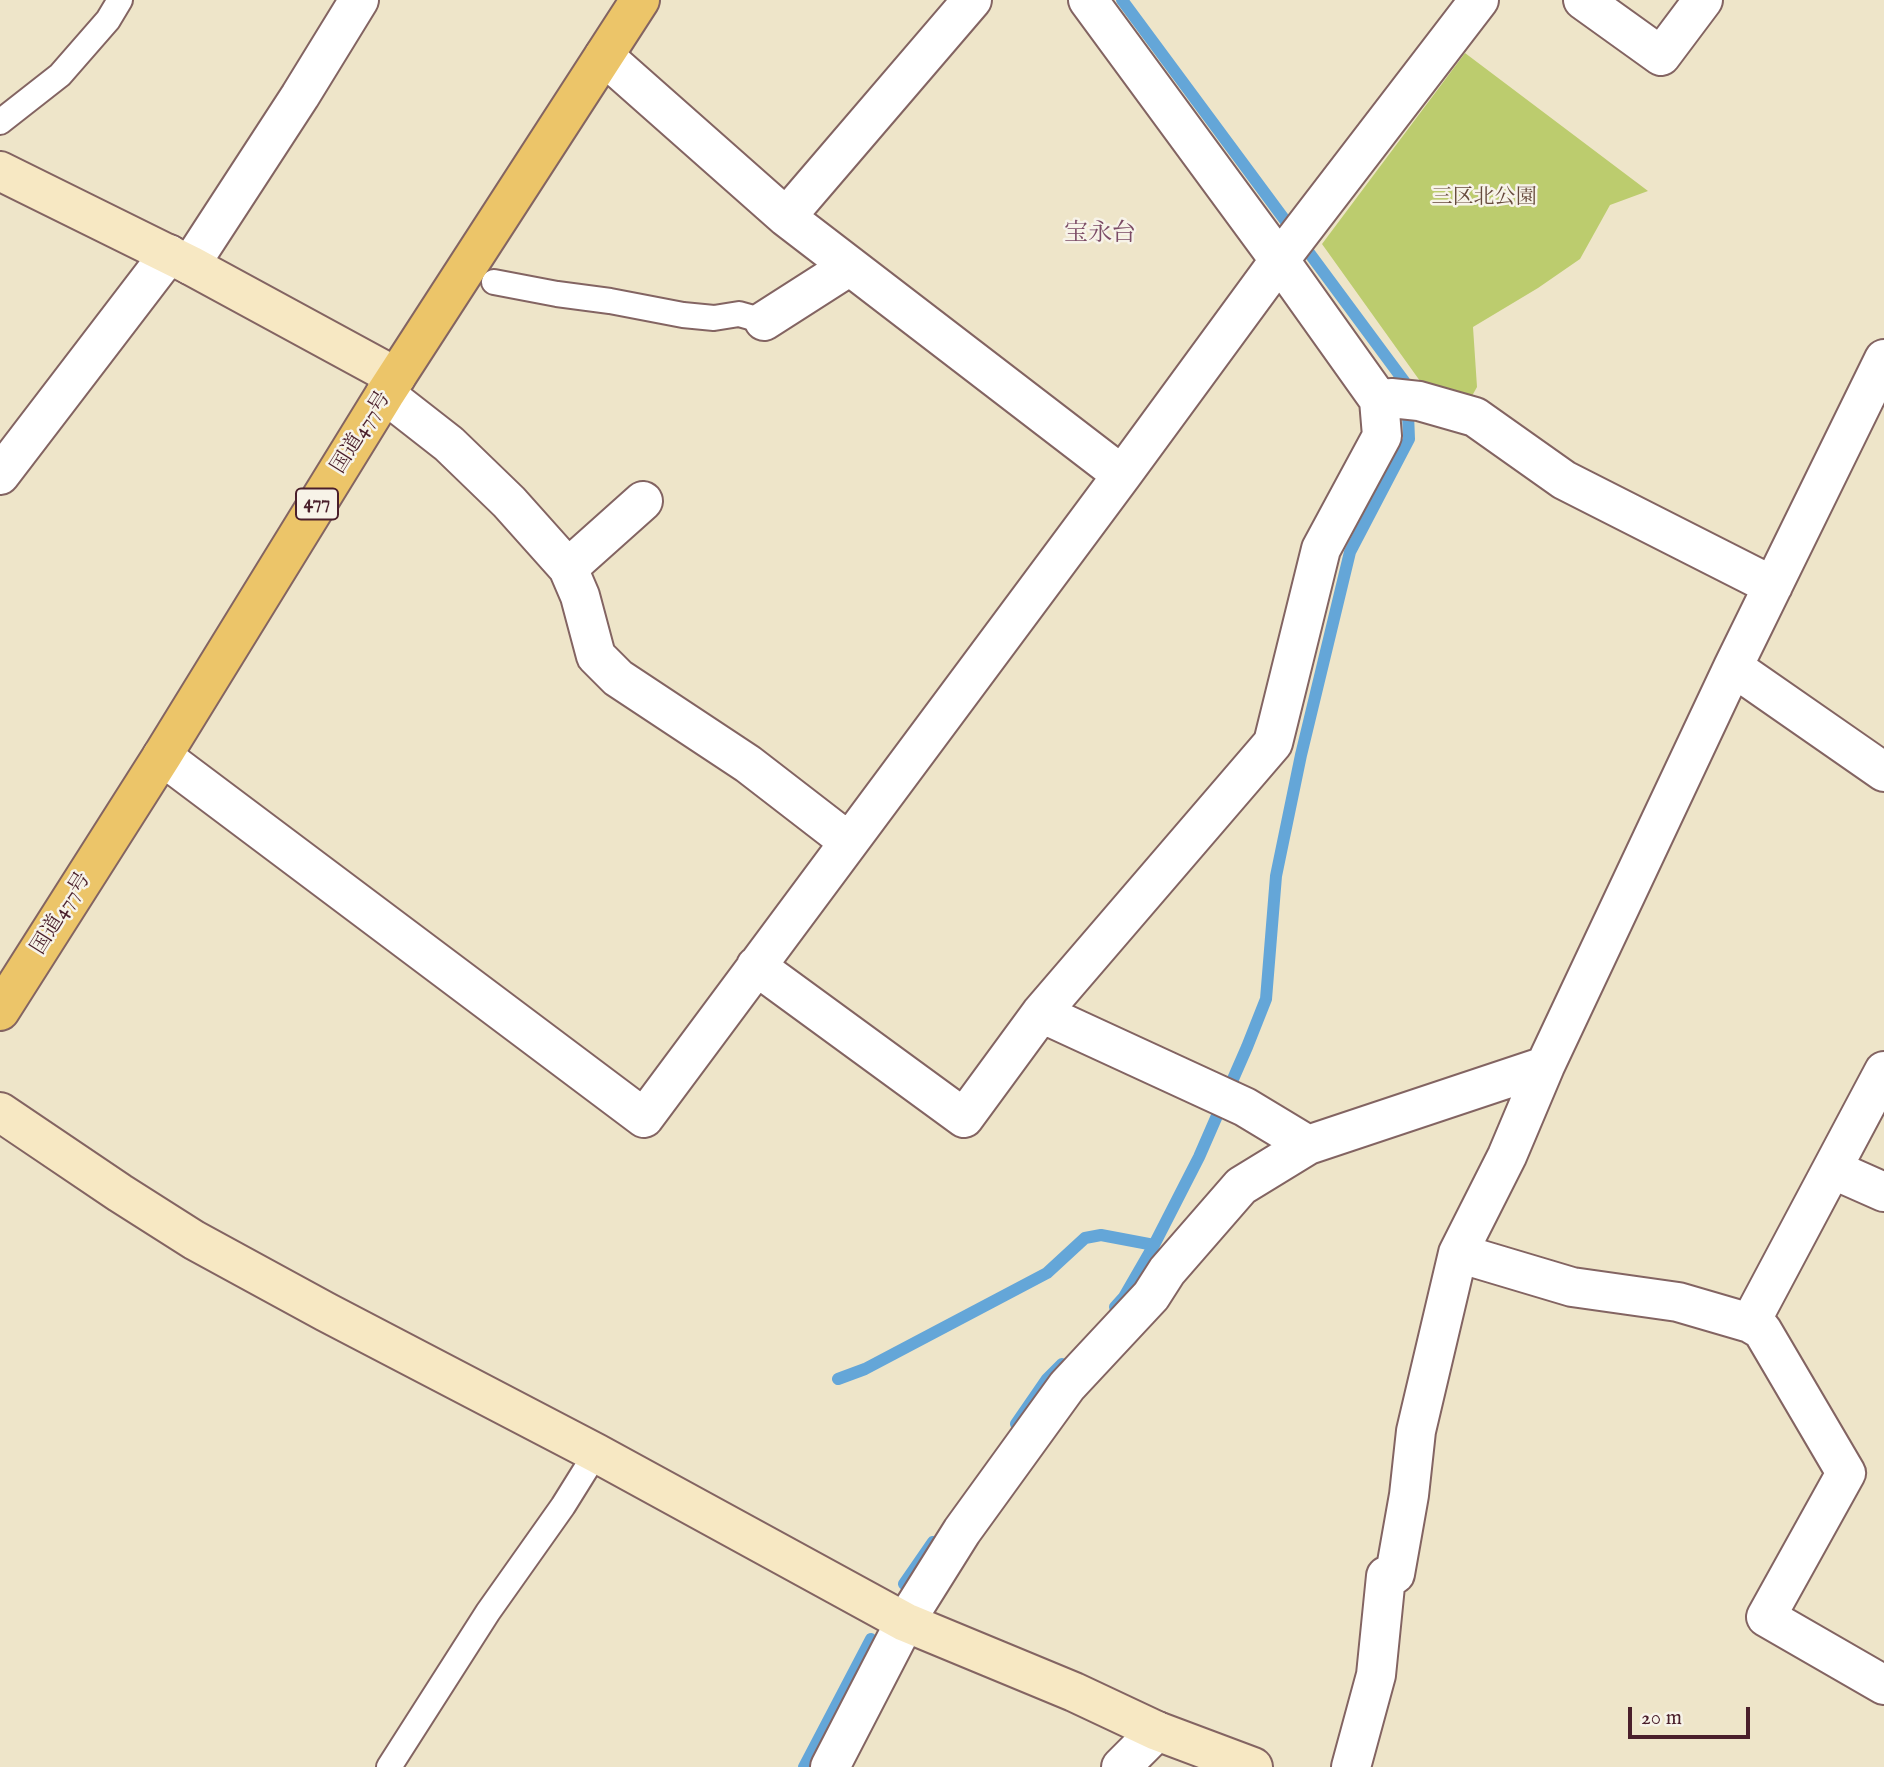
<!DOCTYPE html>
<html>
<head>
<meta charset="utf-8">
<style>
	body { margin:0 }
	#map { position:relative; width:1884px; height:1767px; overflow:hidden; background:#eee5c9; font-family:"IM FELL English",serif }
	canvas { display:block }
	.scale { position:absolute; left:1628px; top:1707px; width:122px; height:32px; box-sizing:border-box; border:4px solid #4a1f2b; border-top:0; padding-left:9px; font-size:21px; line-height:24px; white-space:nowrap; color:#4a1f2b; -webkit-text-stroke:5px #f7f3e8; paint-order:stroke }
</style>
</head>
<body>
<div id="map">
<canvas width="1884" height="1767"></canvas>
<div class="scale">20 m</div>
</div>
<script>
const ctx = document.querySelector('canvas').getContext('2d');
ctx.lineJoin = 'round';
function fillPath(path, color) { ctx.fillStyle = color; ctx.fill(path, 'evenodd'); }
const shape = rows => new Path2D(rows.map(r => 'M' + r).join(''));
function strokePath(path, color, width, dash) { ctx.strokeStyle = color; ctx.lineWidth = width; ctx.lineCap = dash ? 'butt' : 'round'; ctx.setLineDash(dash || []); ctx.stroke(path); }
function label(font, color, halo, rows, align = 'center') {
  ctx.font = font + ' "IM FELL English","Noto Serif JP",serif'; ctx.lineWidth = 5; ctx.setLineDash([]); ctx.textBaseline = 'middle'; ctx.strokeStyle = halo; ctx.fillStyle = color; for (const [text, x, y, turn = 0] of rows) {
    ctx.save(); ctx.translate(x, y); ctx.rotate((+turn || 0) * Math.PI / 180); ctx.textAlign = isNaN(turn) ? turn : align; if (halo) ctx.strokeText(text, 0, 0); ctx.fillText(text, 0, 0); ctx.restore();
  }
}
const green = shape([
	[1465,53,1648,191,1610,205,1580,259,1538,288,1473,327,1477,387,1468,403,1419,390,1420,381,1322,244]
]);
const stream = shape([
	[1115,1307,1124,1297,1154,1245],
	[838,1379,865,1369,1047,1273,1085,1238,1101,1235,1154,1245,1199,1157,1247,1047,1266,999,1276,876,1301,755,1350,552,1409,439,1408,414,1404,381,1122,0],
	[1016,1424,1047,1379,1062,1364],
	[904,1584,933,1542],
	[804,1767,871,1639]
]);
const lane = shape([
	[0,122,60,75,108,20,120,0],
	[494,282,557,294,610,301,683,315,714,318,739,314,764,321],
	[389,1767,488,1612,563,1506,596,1453]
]);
const street = shape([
	[972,0,786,217,1122,475],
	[1583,0,1661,56,1703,0],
	[604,56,786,217],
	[190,265,300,96,359,0],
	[764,321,850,266],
	[385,394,449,444,509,502,568,568,580,596,596,656,618,678,748,764,849,842],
	[1379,400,1391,398,1419,401,1475,417,1564,480,1773,586],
	[0,475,169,254],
	[568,568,643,501],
	[1733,667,1884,772],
	[162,756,644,1118,1122,475,1281,258,1479,0],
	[756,966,964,1118,1041,1013,1273,743,1321,549,1382,436,1379,400,1280,261,1088,0],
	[1041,1013,1245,1107,1308,1145],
	[1884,1071,1750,1323,1762,1330,1846,1473,1766,1617,1884,1685],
	[1832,1169,1884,1192],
	[1458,1253,1572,1287,1678,1302,1750,1323],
	[830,1767,905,1622,962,1531,1067,1386,1151,1296,1167,1271,1241,1186,1308,1145,1545,1066],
	[1121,1767,1157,1731],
	[1351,1767,1376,1675,1386,1576,1395,1574,1409,1495,1416,1431,1458,1253,1507,1156,1545,1066,1733,667,1884,359]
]);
const secondary = shape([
	[0,171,190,265,396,377],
	[0,1112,120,1193,194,1240,326,1312,596,1453,905,1622,1074,1692,1157,1731,1253,1767]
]);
const highway = shape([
	[0,1011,162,756,385,394,640,0]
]);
const shields = [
	[317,504,42]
];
const shieldNames = [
	["477",317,504]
];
const parkNames = [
	["三区北公園",1484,199]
];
const streetNames = [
	["国道477号",362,433,-58],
	["国道477号",62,914,-58]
];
const quarterNames = [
	["宝永台",1100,235]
];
fillPath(green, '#bccc6e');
strokePath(stream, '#64a6d8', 12);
strokePath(lane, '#836462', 28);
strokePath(street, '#836462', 42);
strokePath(secondary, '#836462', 42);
strokePath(highway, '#836462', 42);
strokePath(lane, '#fff', 24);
strokePath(street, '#fff', 38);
strokePath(secondary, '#f7e8c3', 38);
strokePath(highway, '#ecc569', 38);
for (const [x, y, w] of shields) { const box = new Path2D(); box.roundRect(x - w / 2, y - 15.5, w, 31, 5); ctx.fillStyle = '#f7f3e8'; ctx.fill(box); strokePath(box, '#4a1f2b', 2); }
label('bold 19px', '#4a1f2b', null, shieldNames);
label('21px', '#664a3c', '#f7f3e8', parkNames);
label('21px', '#4a1f2b', '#f7f3e8', streetNames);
label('24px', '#7b4b65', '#f7f3e8', quarterNames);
</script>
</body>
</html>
